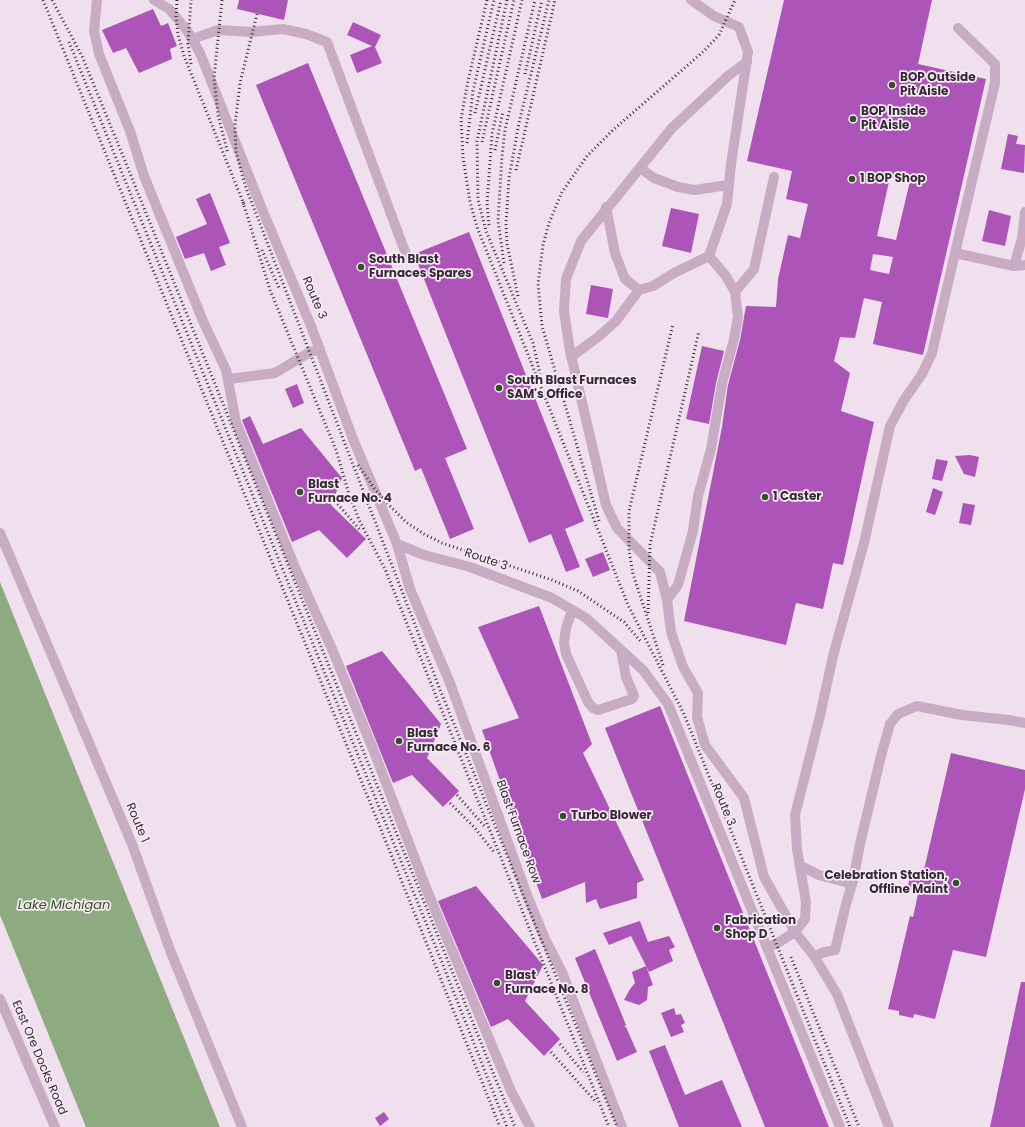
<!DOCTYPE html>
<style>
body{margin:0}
canvas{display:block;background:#f0dfed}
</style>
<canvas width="1025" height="1127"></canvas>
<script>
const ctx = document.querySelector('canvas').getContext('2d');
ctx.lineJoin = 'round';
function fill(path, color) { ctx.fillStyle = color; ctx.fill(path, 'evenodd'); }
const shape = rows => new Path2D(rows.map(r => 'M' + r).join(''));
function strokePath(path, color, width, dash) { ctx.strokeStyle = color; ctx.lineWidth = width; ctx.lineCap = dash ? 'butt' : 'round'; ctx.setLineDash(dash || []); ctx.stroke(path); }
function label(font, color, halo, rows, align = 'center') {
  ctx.font = font + ' Poppins,sans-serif'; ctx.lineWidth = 3.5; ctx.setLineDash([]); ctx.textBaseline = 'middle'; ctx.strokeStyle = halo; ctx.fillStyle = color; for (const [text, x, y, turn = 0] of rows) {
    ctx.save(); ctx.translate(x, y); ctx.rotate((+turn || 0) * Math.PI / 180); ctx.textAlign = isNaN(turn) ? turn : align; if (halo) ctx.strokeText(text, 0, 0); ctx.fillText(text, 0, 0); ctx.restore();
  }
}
fill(shape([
 [0,582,220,1127,86,1127,0,915]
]), '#8eaa81');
fill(shape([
 [239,0,288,0,284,20,237,9],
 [784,0,932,0,918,64,986,79,923,355,873,344,882,302,864,298,855,338,840,337,834,361,850,373,841,411,874,422,843,565,833,563,823,609,796,603,786,645,684,621,722,427,728,385,740,340,746,306,776,307,778,279,788,235,800,238,808,204,786,199,792,171,747,161],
 [890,177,910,181,896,240,877,236],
 [873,254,893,257,889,274,870,270],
 [153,9,161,26,168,23,177,46,170,49,172,59,139,73,126,48,113,53,102,30],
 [353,22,381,35,375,47,382,63,357,73,350,55,372,46,347,35],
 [308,63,467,449,445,458,474,529,450,539,421,468,415,471,256,85],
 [1008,134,1018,136,1016,144,1025,145,1024,173,1001,169],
 [210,193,230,243,219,247,226,265,211,271,204,253,185,259,176,237,207,224,196,199],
 [671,208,699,214,691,253,662,246],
 [989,210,1011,216,1005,246,982,241],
 [469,232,584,521,565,529,580,567,566,572,551,534,529,543,414,254],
 [591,285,613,289,608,318,586,314],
 [702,346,724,351,716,383,709,424,686,419],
 [297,384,304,403,293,408,285,389],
 [250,416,263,444,301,428,342,478,331,505,366,539,347,558,319,530,292,542,242,420],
 [970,455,979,457,975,477,964,474,955,456],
 [936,459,948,461,942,481,932,479],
 [933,488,943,492,935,515,926,512],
 [963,503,975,505,971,525,959,523],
 [603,552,610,570,593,577,585,559],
 [539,606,592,744,583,753,644,880,637,883,637,898,600,909,596,899,586,903,585,882,542,899,482,730,519,718,478,627],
 [382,651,441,724,427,758,459,791,443,807,412,775,393,783,346,666],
 [660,706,829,1127,765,1127,605,728],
 [951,753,1025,770,1025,789,986,957,953,950,935,1019,914,1014,913,1018,899,1015,899,1011,888,1009,910,916,913,917,918,894,907,891,911,871,923,874],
 [476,886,543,965,525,1001,560,1039,544,1056,508,1019,491,1027,438,901],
 [640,921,648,942,669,936,675,947,669,950,673,961,649,972,631,936,609,945,603,933],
 [595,949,626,1025,624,1027,626,1027,637,1052,617,1061,575,958],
 [646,966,653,985,648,987,647,1000,639,1005,624,1000,630,989,635,983,632,972],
 [1021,982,1025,982,1025,1127,990,1127],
 [674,1008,676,1015,681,1014,685,1023,681,1025,684,1032,671,1037,661,1013],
 [665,1045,685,1095,722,1080,742,1127,679,1127,649,1051],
 [384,1112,389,1119,380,1126,375,1118]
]), '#ad54b9');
strokePath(shape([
 [97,0,94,31,99,54,130,131,144,176,203,321,226,370,236,422,294,565,332,649,373,749,428,893,511,1091,530,1127],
 [154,0,169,9,176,17,188,32,200,53,262,209,311,326,353,439,397,544,424,555,470,567,552,598,586,618,643,670,668,704,840,1127],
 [691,0,714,16,739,27,748,52,731,164,727,204,709,256,726,276,735,292,738,317,734,339,722,384,711,449,698,496,693,531,678,585,667,600,671,632,683,667,698,693,697,717,705,745,744,798,764,877,795,932,814,956,825,952,835,950,846,904,853,881,860,844,881,756,890,724,898,714,917,706,962,715,1009,720,1025,723],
 [192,39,218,30,252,32,283,29,306,34,327,42,407,257],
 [640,168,654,178,678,187,694,190,729,185],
 [606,207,615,253,625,279,639,290,653,286,674,273,709,256],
 [955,253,995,83,995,64,958,28],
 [1014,266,1022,238,1025,212],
 [735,292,754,269,774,177],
 [571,357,598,337,616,321,639,290],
 [229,379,275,373,310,352,320,349],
 [0,533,132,844,170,950,242,1127],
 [397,544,410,589,450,683,527,895,545,939,562,972,622,1127],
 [667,600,660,572,617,528,606,505,570,351,564,311,566,279,581,241,672,128,729,75,747,62],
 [572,610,566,628,564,643,566,654,588,702,593,708,598,710,632,699,634,696,626,677,621,650],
 [801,866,819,875,852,884],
 [767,947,776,944,795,932,805,919,806,902,797,849,795,815,820,716,833,656,864,543,890,426,904,400,922,374,932,353,955,253,1014,266,1025,265],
 [814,956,837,994,889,1127],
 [0,999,55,1127]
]), '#c7acc4', 10);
strokePath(shape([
 [43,0,380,827,500,1127],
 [52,0,82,56,123,156,515,1127],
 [177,0,176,17,178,34,184,56,245,207],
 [222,0,214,78,218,115,228,154],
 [487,0,468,81,461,119,463,157,470,202,477,227,628,605,684,714,850,1127],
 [507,0,477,141,478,200,486,231,533,343,540,374],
 [257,14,240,83,235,125,236,152,245,185,439,687,617,1127],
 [69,42,441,960,507,1127],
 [191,64,188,44,191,0],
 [525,74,542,0],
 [475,113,501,0],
 [482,142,514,0],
 [467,143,473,91,494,0],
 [495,150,503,111],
 [516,170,555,0],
 [243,202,270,290,336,450,349,494,359,520,385,569,609,1127],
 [489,225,487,204,492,134,522,0],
 [262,250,280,290],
 [504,263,498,221,502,156,505,130,535,0],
 [518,296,507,244,506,224,509,178,519,123,549,0],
 [358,465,374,488,388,504,406,522,424,534,442,543,552,580,578,591,624,622,642,643],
 [335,501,361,531],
 [599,521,542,326,538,284,543,245,549,223,562,192,587,156,613,130,704,51,719,35,735,0],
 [648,613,650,545,699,331],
 [663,665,633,574,629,551,629,511,673,324],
 [457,795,486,828],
 [450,803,474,827,494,852],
 [791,957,859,1127],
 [560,1044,583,1072],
 [551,1052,596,1102]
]), '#352a36', 3, [1, 3]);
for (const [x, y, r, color] of [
 [892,85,4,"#315324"],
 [853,119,4,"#315324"],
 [852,179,4,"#315324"],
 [361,267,4,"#315324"],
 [499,388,4,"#315324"],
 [300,492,4,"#315324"],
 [765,497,4,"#315324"],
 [399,741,4,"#315324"],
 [563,816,4,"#315324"],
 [956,883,4,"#315324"],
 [717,928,4,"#315324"],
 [497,983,4,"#315324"]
]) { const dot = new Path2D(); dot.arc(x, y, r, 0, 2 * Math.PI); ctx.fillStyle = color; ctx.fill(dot); strokePath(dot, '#f8ebf5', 1.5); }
label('bold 12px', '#352a36', '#f8ebf5', [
 ["BOP Outside",900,78],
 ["Pit Aisle",900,92],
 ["BOP Inside",861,112],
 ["Pit Aisle",861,126],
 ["1 BOP Shop",860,179],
 ["South Blast",369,260],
 ["Furnaces Spares",369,274],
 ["South Blast Furnaces",507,381],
 ["SAM's Office",507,395],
 ["Blast",308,485],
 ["Furnace No. 4",308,499],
 ["1 Caster",773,497],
 ["Blast",407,734],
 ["Furnace No. 6",407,748],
 ["Turbo Blower",571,816],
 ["Celebration Station,",948,876,"right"],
 ["Offline Maint",948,890,"right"],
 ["Fabrication",725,921],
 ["Shop D",725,935],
 ["Blast",505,976],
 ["Furnace No. 8",505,990]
], 'left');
label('12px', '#352a36', '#f8ebf5', [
 ["Route 3",314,298,67],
 ["Route 3",486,560,19],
 ["Route 3",723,805,68],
 ["Route 1",137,823,67],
 ["Blast Furnace Row",518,832,70],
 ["East Ore Docks Road",39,1058,67]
]);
label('italic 13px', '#315324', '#f8ebf5', [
 ["Lake Michigan",64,906]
]);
</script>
